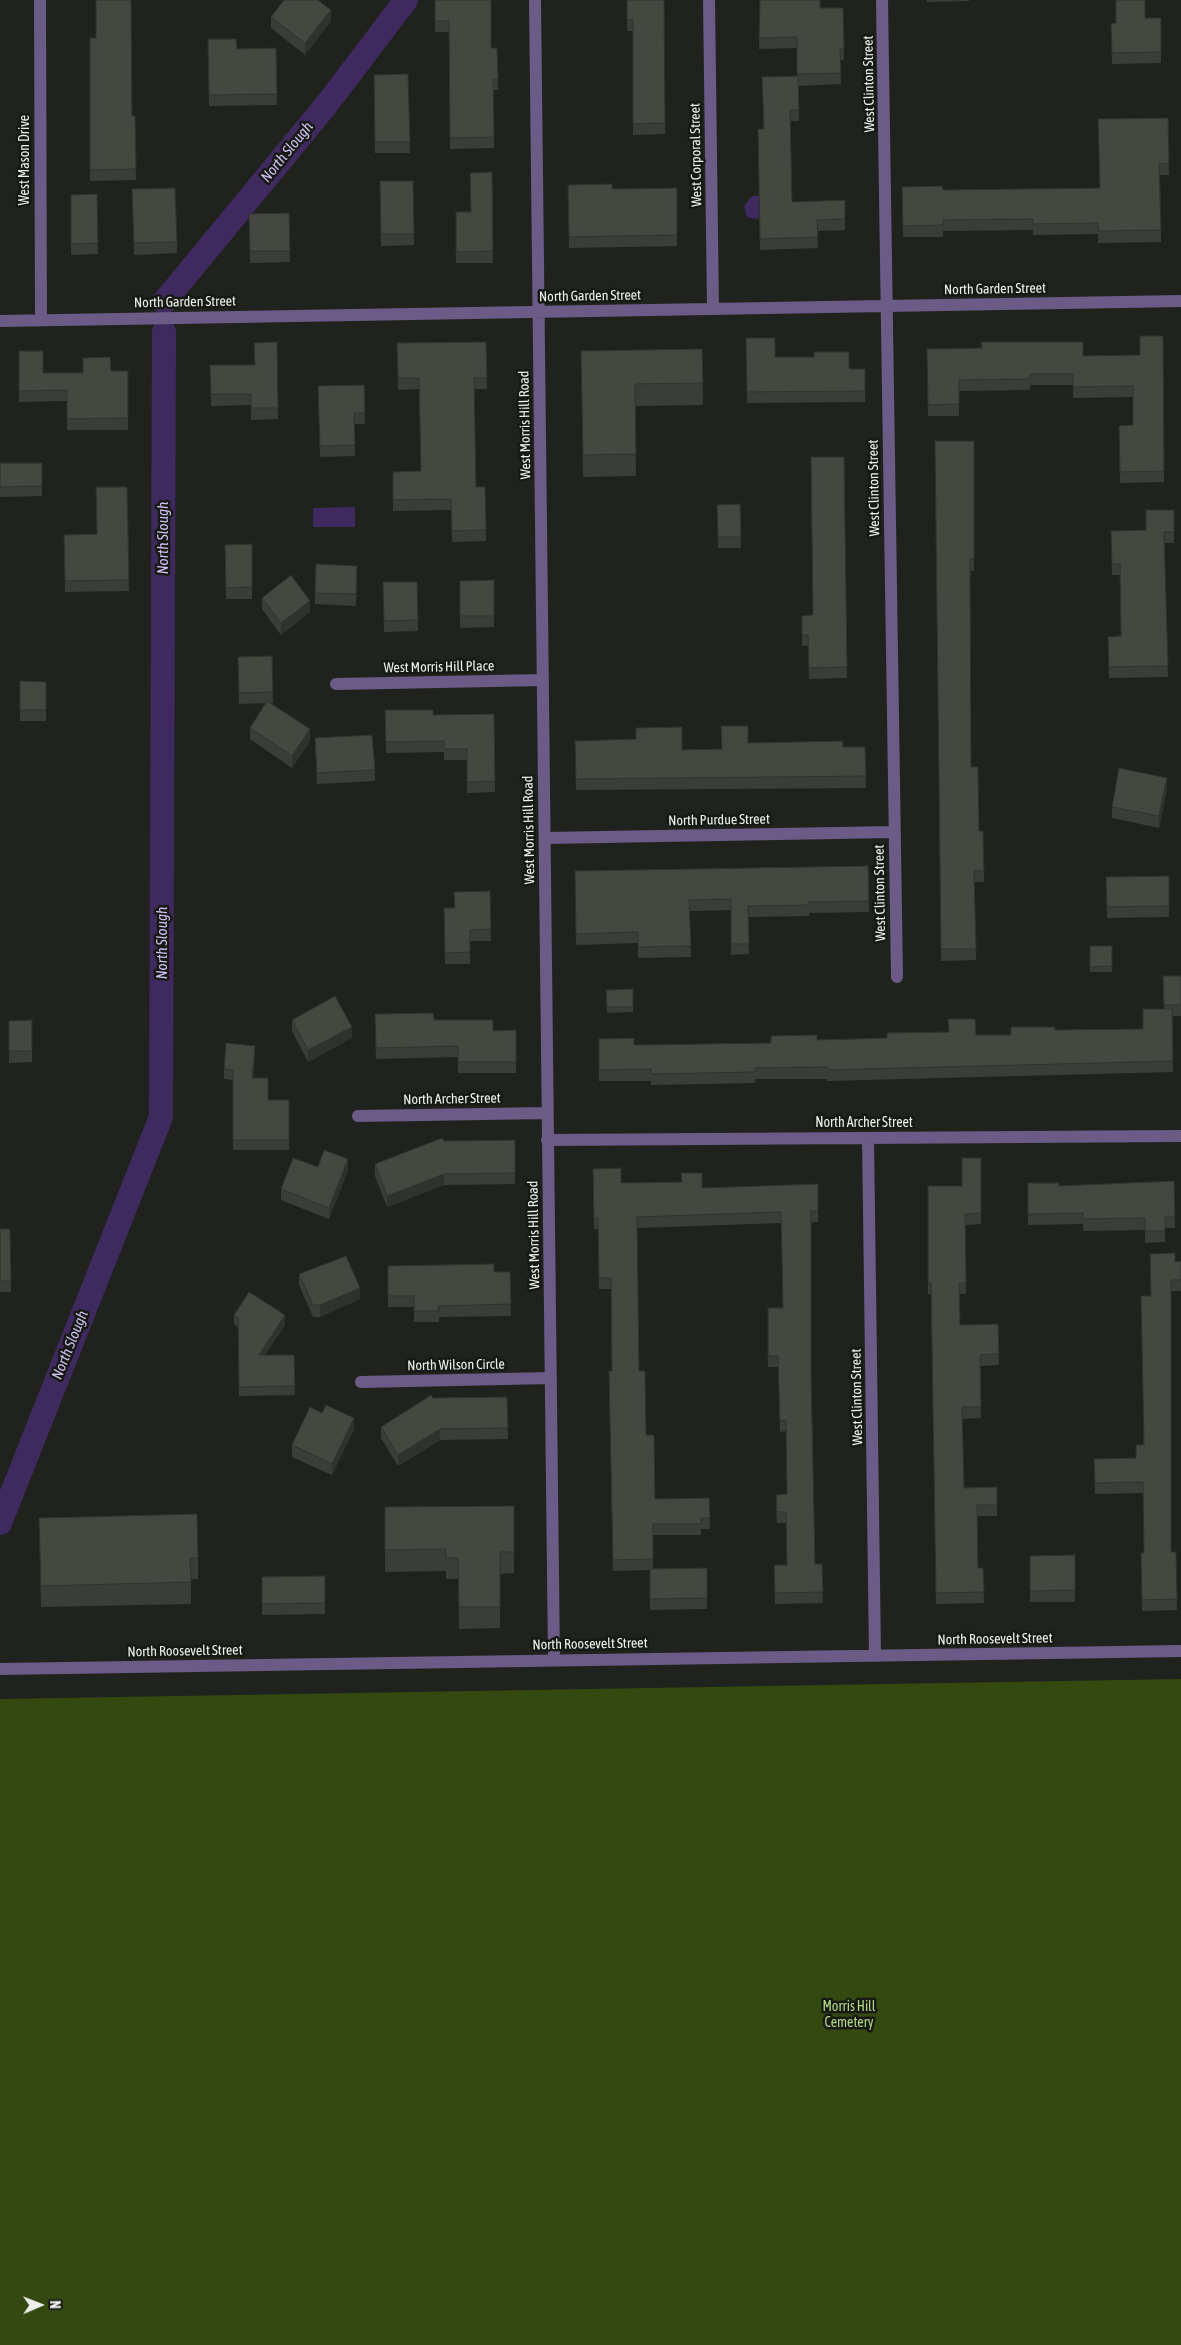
<!DOCTYPE html>
<style>
body{margin:0}
#map{position:relative;width:1181px;height:2345px;overflow:hidden;background:#20231d;font-family:"Asap Condensed",sans-serif}
canvas{display:block}
.north{position:absolute;left:15px;top:2280px;width:50px;height:50px;-webkit-text-stroke:4px #171a14;paint-order:stroke;rotate:89deg;font-size:14px;font-weight:700;line-height:20px;text-align:center;color:#eef0ec}
.north::after{content:'';display:block;margin:auto;width:18px;height:22px;background:#eef0ec;clip-path:polygon(50% 0,100% 100%,50% 72%,0 100%)}
</style>
<div id="map">
<canvas width="1181" height="2345"></canvas>
<div class="north">N</div>
</div>
<script>
const ctx = document.querySelector('canvas').getContext('2d');
ctx.lineJoin = 'round';
function fill(path, color) { ctx.fillStyle = color; ctx.fill(path, 'evenodd'); }
const shape = rows => new Path2D(rows.map(r => 'M' + r).join(''));
function strokePath(path, color, width, dash) { ctx.strokeStyle = color; ctx.lineWidth = width; ctx.lineCap = dash ? 'butt' : 'round'; ctx.setLineDash(dash || []); ctx.stroke(path); }
function label(font, color, halo, rows, align = 'center') {
  ctx.font = font + ' "Asap Condensed",sans-serif'; ctx.lineWidth = 5; ctx.setLineDash([]); ctx.textBaseline = 'middle'; ctx.strokeStyle = halo; ctx.fillStyle = color; for (const [text, x, y, turn = 0] of rows) {
    ctx.save(); ctx.translate(x, y); ctx.rotate((+turn || 0) * Math.PI / 180); ctx.textAlign = isNaN(turn) ? turn : align; if (halo) ctx.strokeText(text, 0, 0); ctx.fillText(text, 0, 0); ctx.restore();
  }
}
fill(shape([
 [1181,1679,1181,2345,0,2345,0,1699]
]), '#334910');
fill(shape([
 [776,195,761,216,757,219,747,217,744,206,752,196],
 [355,507,355,527,313,527,313,508]
]), '#3f2a60');
strokePath(shape([
 [164,302,327,104,406,0],
 [0,1523,161,1117,164,332]
]), '#3f2a60', 24);
strokePath(shape([
 [40,0,41,320],
 [535,0,554,1659],
 [709,0,713,309],
 [882,0,897,977],
 [0,321,1181,301],
 [336,684,543,680],
 [545,838,894,832],
 [358,1116,547,1113],
 [868,1138,875,1656],
 [547,1140,1181,1136],
 [361,1382,551,1378],
 [0,1669,1181,1651]
]), '#6a5c86', 12);
fill(shape([
 [319,0,319,1,331,21,305,55,271,28,271,17],
 [435,0,491,48,497,48,498,90,494,90,494,148,450,149,449,32,435,32],
 [627,0,664,0,665,134,633,135,633,31,627,31],
 [760,0,820,8,843,8,844,60,840,60,841,84,798,86,799,121,790,121,792,202,845,219,845,230,817,231,818,248,760,250,758,129,764,129,762,77,797,76,797,48,759,49],
 [927,0,969,0,969,1,927,2],
 [1145,18,1161,18,1161,63,1112,64,1111,24,1116,23],
 [90,38,132,116,135,116,136,180,90,181],
 [208,39,237,49,276,48,277,105,209,106],
 [408,74,410,153,375,153,374,75],
 [1168,118,1169,175,1160,175,1161,242,1098,243,1098,234,1033,235,1033,230,943,231,943,237,903,237,902,187,943,190,1099,188],
 [492,172,493,263,456,263,456,212,471,212],
 [380,181,413,181,414,245,381,246],
 [568,185,612,189,677,188,677,246,569,248],
 [132,189,177,242,177,253,134,255],
 [97,194,98,254,71,255,71,195],
 [289,213,290,262,250,263,249,214],
 [1163,336,1164,482,1120,483,1119,426,1133,425,1133,397,1073,398,1073,385,1030,385,1030,390,959,391,959,416,928,416,927,349,1083,356,1140,355],
 [746,338,775,357,814,357,849,369,865,369,865,402,747,403],
 [277,342,278,419,251,420,251,405,211,406,210,365,254,365],
 [486,342,487,389,474,389,476,487,485,487,486,541,452,542,451,510,393,511,393,472,421,471,419,389,398,390,397,343],
 [702,349,703,405,635,406,636,476,583,477,581,351],
 [19,351,43,373,128,371,128,430,67,430,67,401,19,402],
 [364,385,365,424,354,424,355,456,320,457,318,386],
 [935,441,974,441,974,571,970,571,971,767,984,871,984,882,974,882,976,960,941,961],
 [844,457,847,678,809,679,808,646,802,646,802,616,813,615],
 [0,463,42,463,42,496,0,497],
 [127,487,129,591,65,592,64,535,97,534],
 [740,504,741,548,718,548,717,505],
 [1146,510,1174,510,1174,543,1164,543,1168,677,1109,678,1108,637,1121,636,1120,575,1112,575,1111,531,1146,530],
 [252,544,252,599,226,599,225,545],
 [357,577,356,606,315,604,315,593],
 [494,580,494,627,460,628,460,581],
 [383,582,417,582,418,631,384,632],
 [262,598,310,612,281,635,262,609],
 [272,656,273,703,270,703,310,741,292,768,250,739,250,728,266,703,239,704,238,657],
 [20,681,46,682,46,721,20,721],
 [385,710,433,715,494,714,495,792,467,793,467,760,444,760,444,752,386,753],
 [315,738,375,770,375,781,317,784],
 [575,741,682,750,721,749,748,743,843,747,865,747,866,788,576,790],
 [1167,789,1159,828,1112,818,1112,807],
 [868,866,869,912,809,913,809,916,748,917,749,954,731,955,731,910,689,911,691,957,638,958,638,943,576,945,575,871],
 [1169,876,1169,917,1107,918,1106,877],
 [490,891,491,941,470,941,470,964,445,964,444,908,455,908],
 [1090,946,1112,966,1112,972,1090,972],
 [1163,976,1181,976,1181,1016,1172,1016,1173,1072,827,1081,827,1079,755,1079,755,1083,651,1085,651,1081,599,1081,599,1039,634,1045,771,1043,817,1040,1011,1035,1055,1030,1143,1029,1164,1009],
 [606,990,633,1007,633,1012,607,1013],
 [375,1014,434,1020,493,1031,516,1030,516,1073,458,1073,458,1057,376,1059],
 [32,1020,32,1062,9,1063,9,1021],
 [292,1020,352,1038,308,1062,292,1031],
 [255,1056,253,1078,268,1100,289,1100,289,1150,233,1150,233,1080,224,1079,224,1069],
 [515,1140,515,1184,444,1185,387,1207,375,1176,375,1164,444,1141],
 [981,1158,981,1224,965,1225,966,1294,959,1294,960,1325,998,1324,999,1365,980,1366,981,1418,962,1419,964,1488,997,1487,997,1516,977,1516,978,1568,983,1568,984,1603,936,1604,931,1294,928,1294,928,1186,962,1186],
 [318,1167,348,1170,329,1219,281,1200,281,1189],
 [593,1169,621,1183,702,1188,818,1184,818,1222,811,1222,811,1373,815,1564,822,1564,823,1603,775,1604,774,1565,787,1565,786,1523,777,1523,776,1505,787,1494,786,1431,780,1432,778,1367,768,1367,768,1308,783,1308,781,1223,637,1228,639,1371,646,1435,655,1499,709,1498,710,1529,701,1529,701,1535,653,1535,653,1569,707,1568,707,1609,650,1610,650,1570,613,1571,609,1382,612,1371,611,1289,599,1289,598,1229,594,1229],
 [1174,1181,1175,1228,1165,1228,1165,1242,1145,1243,1145,1230,1083,1231,1083,1224,1028,1225,1028,1183,1059,1186],
 [0,1229,11,1281,11,1292,0,1292],
 [1181,1261,1181,1291,1171,1291,1171,1552,1176,1552,1177,1610,1142,1611,1141,1553,1144,1553,1143,1493,1095,1494,1094,1470,1136,1458,1143,1445,1151,1296,1175,1262],
 [388,1266,494,1272,510,1272,511,1316,439,1317,439,1322,414,1322,414,1307,388,1307],
 [299,1274,360,1299,320,1317,313,1317,299,1285],
 [234,1315,285,1325,265,1355,294,1355,295,1395,239,1396,238,1327,234,1324],
 [507,1397,508,1439,440,1440,398,1466,381,1438,381,1427,433,1398],
 [354,1429,332,1475,292,1457,292,1445],
 [514,1506,514,1573,500,1574,500,1628,459,1629,458,1579,446,1579,446,1571,385,1572,385,1507],
 [39,1518,198,1558,198,1579,191,1579,191,1604,41,1607],
 [1075,1555,1075,1602,1030,1602,1030,1556],
 [325,1576,325,1614,262,1615,262,1577]
]), '#3b3e38');
fill(shape([
 [331,10,331,21,305,55,305,43],
 [310,601,310,612,281,635,281,623],
 [310,729,310,741,292,768,292,756],
 [1167,778,1167,789,1159,828,1159,816],
 [352,1027,352,1038,308,1062,308,1050],
 [255,1046,255,1056,252,1088,252,1078],
 [348,1159,348,1170,329,1219,329,1208],
 [444,1174,444,1185,387,1207,387,1196],
 [360,1288,360,1299,320,1317,320,1305],
 [285,1315,285,1325,259,1364,259,1355],
 [354,1418,354,1429,332,1475,332,1464],
 [440,1429,440,1440,398,1466,398,1455]
]), '#30322e');
const building = shape([
 [96,0,131,0,132,116,135,116,136,169,90,170,90,38,96,38,96,0],
 [284,0,318,0,331,10,305,43,271,17,284,0],
 [435,0,491,0,491,48,497,48,498,79,493,79,494,137,450,138,449,21,435,21,435,0],
 [627,0,664,0,665,123,633,124,633,20,627,20,627,0],
 [760,0,820,0,820,8,843,8,844,49,840,49,841,73,797,74,797,37,759,38,760,0],
 [1116,0,1145,0,1145,18,1161,18,1161,52,1112,53,1111,24,1116,23,1116,0],
 [208,39,236,39,237,49,276,48,277,94,209,95,208,39],
 [408,74,410,142,375,142,374,75,408,74],
 [798,76,799,110,790,110,792,202,845,200,845,219,817,220,818,237,760,239,758,129,764,129,762,77,798,76],
 [1168,118,1169,163,1159,164,1161,230,1098,231,1098,223,1033,224,1033,219,943,220,943,225,903,226,902,187,942,186,943,190,1100,188,1098,119,1168,118],
 [492,172,493,251,456,252,456,212,471,212,470,173,492,172],
 [380,181,413,181,414,234,381,234,380,181],
 [612,184,612,189,677,188,677,235,569,237,568,185,612,184],
 [175,188,177,242,134,243,132,189,175,188],
 [97,194,98,243,71,244,71,195,97,194],
 [289,213,290,251,250,251,249,214,289,213],
 [1140,336,1163,336,1164,471,1120,472,1119,426,1133,425,1133,386,1073,387,1073,374,1030,374,1030,379,959,380,959,404,928,405,927,349,982,348,981,342,1083,342,1083,356,1140,355,1140,336],
 [746,338,775,338,775,357,814,357,814,352,849,352,849,369,865,369,865,391,747,392,746,338],
 [277,342,278,408,251,408,251,394,211,394,210,365,255,365,254,343,277,342],
 [486,342,487,378,474,378,476,487,485,487,486,530,452,531,451,499,393,500,393,472,421,471,419,378,398,378,397,343,486,342],
 [702,349,703,383,635,384,636,454,583,455,581,351,702,349],
 [19,351,43,351,43,373,83,373,83,358,110,357,111,371,128,371,128,418,67,419,67,390,19,391,19,351],
 [364,385,365,413,354,413,355,445,320,446,318,386,364,385],
 [935,441,974,441,974,559,970,559,971,767,978,767,979,831,983,831,984,871,974,871,976,949,941,949,935,441],
 [811,457,844,457,847,667,809,668,808,635,802,635,802,616,813,615,811,457],
 [0,463,42,463,42,486,0,487,0,463],
 [96,487,127,487,129,580,65,581,64,535,97,534,96,487],
 [740,504,741,537,718,537,717,505,740,504],
 [1146,510,1174,510,1174,532,1164,532,1168,666,1109,667,1108,637,1121,636,1120,564,1112,564,1111,531,1146,530,1146,510],
 [252,544,252,587,226,588,225,545,252,544],
 [316,564,357,566,356,594,315,593,316,564],
 [291,575,310,601,281,623,262,598,291,575],
 [494,580,494,616,460,616,460,581,494,580],
 [383,582,417,582,418,620,384,621,383,582],
 [272,656,273,692,239,693,238,657,272,656],
 [20,681,46,682,46,710,20,710,20,681],
 [267,701,310,729,292,756,250,728,267,701],
 [385,710,433,710,433,715,494,714,495,781,467,782,467,749,444,749,444,741,386,742,385,710],
 [721,726,748,726,748,743,843,741,843,747,865,747,866,776,576,779,575,741,636,739,636,728,682,727,682,750,722,749,721,726],
 [372,735,375,770,317,773,315,738,372,735],
 [1119,768,1167,778,1159,816,1112,807,1119,768],
 [868,866,869,901,809,902,809,905,748,906,749,944,731,944,731,899,689,900,691,946,638,947,638,932,576,934,575,871,868,866],
 [1169,876,1169,906,1107,907,1106,877,1169,876],
 [490,891,491,929,470,930,470,952,445,953,444,908,455,908,454,892,490,891],
 [1090,946,1112,946,1112,966,1090,967,1090,946],
 [1163,976,1181,976,1181,1005,1164,1005,1163,976],
 [633,989,633,1007,607,1007,606,990,633,989],
 [335,996,352,1027,308,1050,292,1020,335,996],
 [1143,1009,1172,1009,1173,1061,827,1070,827,1067,755,1068,755,1072,651,1074,651,1069,599,1070,599,1039,634,1038,634,1045,771,1043,771,1036,817,1035,817,1040,887,1038,887,1033,949,1032,948,1019,975,1019,976,1035,1011,1035,1011,1027,1055,1027,1055,1030,1143,1029,1143,1009],
 [433,1013,434,1020,493,1020,493,1031,516,1030,516,1062,458,1062,458,1046,376,1048,375,1014,433,1013],
 [32,1020,32,1051,9,1051,9,1021,32,1020],
 [226,1043,255,1046,252,1078,268,1078,268,1100,289,1100,289,1140,233,1140,233,1070,224,1069,226,1043],
 [442,1138,444,1141,515,1140,515,1173,444,1174,387,1196,375,1164,442,1138],
 [324,1150,348,1159,329,1208,281,1189,293,1158,318,1167,324,1150],
 [962,1158,981,1158,981,1213,965,1214,966,1283,959,1283,960,1325,998,1324,999,1354,980,1355,981,1407,962,1407,964,1488,997,1487,997,1505,977,1505,978,1568,983,1568,984,1592,936,1593,931,1283,928,1283,928,1186,962,1186,962,1158],
 [621,1168,621,1183,682,1182,681,1173,702,1173,702,1188,818,1184,818,1211,811,1211,811,1373,815,1564,822,1564,823,1592,775,1593,774,1565,787,1565,786,1512,777,1512,776,1495,787,1494,786,1420,780,1421,778,1356,768,1356,768,1308,783,1308,781,1212,637,1217,639,1371,645,1371,646,1435,654,1435,655,1499,709,1498,710,1518,701,1518,701,1524,653,1524,653,1559,613,1560,609,1371,612,1371,611,1278,599,1278,598,1218,594,1218,593,1169,621,1168],
 [1174,1181,1175,1217,1165,1217,1165,1231,1145,1231,1145,1218,1083,1219,1083,1213,1028,1214,1028,1183,1059,1183,1059,1186,1174,1181],
 [0,1229,10,1229,11,1281,0,1281,0,1229],
 [1175,1253,1175,1262,1181,1261,1181,1280,1171,1280,1171,1552,1176,1552,1177,1599,1142,1600,1141,1553,1144,1553,1143,1482,1095,1483,1094,1459,1136,1458,1136,1445,1144,1445,1141,1296,1151,1296,1150,1254,1175,1253],
 [346,1256,360,1288,320,1305,313,1305,299,1274,346,1256],
 [494,1264,494,1272,510,1272,511,1304,438,1306,439,1311,414,1311,414,1296,388,1296,388,1266,494,1264],
 [249,1292,285,1315,259,1355,294,1355,295,1386,239,1387,238,1318,234,1315,249,1292],
 [431,1395,433,1398,507,1397,508,1428,440,1429,398,1455,381,1427,431,1395],
 [326,1405,354,1418,332,1464,292,1445,310,1407,322,1413,326,1405],
 [514,1506,514,1552,500,1552,500,1607,459,1607,458,1558,446,1558,446,1549,385,1550,385,1507,514,1506],
 [197,1514,198,1558,190,1558,191,1582,41,1586,39,1518,197,1514],
 [1075,1555,1075,1590,1030,1591,1030,1556,1075,1555],
 [707,1568,707,1598,650,1599,650,1569,707,1568],
 [325,1576,325,1603,262,1604,262,1577,325,1576]
]);
fill(building, '#454841');
strokePath(building, '#30322e', 1);
label('14px', '#eef0ec', '#171a14', [
 ["West Clinton Street",869,84,-91],
 ["West Corporal Street",696,155,-91],
 ["West Mason Drive",25,160,-90],
 ["North Garden Street",995,289,-1],
 ["North Garden Street",590,296,-1],
 ["North Garden Street",185,302,-1],
 ["West Morris Hill Road",525,425,-91],
 ["West Clinton Street",874,488,-91],
 ["West Morris Hill Place",439,667,-1],
 ["North Purdue Street",719,820,-1],
 ["West Morris Hill Road",529,830,-91],
 ["West Clinton Street",880,893,-91],
 ["North Archer Street",452,1099,-1],
 ["North Archer Street",864,1123],
 ["West Morris Hill Road",534,1235,-91],
 ["North Wilson Circle",456,1365,-1],
 ["West Clinton Street",857,1397,-91],
 ["North Roosevelt Street",995,1639,-1],
 ["North Roosevelt Street",590,1644,-1],
 ["North Roosevelt Street",185,1651,-1]
]);
label('14px', '#b2d980', '#171a14', [
 ["Morris Hill",849,2007],
 ["Cemetery",849,2023]
]);
label('italic 15px', '#d0c0f4', '#171a14', [
 ["North Slough",287,152,-51],
 ["North Slough",163,538,-90],
 ["North Slough",162,943,-90],
 ["North Slough",70,1345,-68]
]);
</script>
